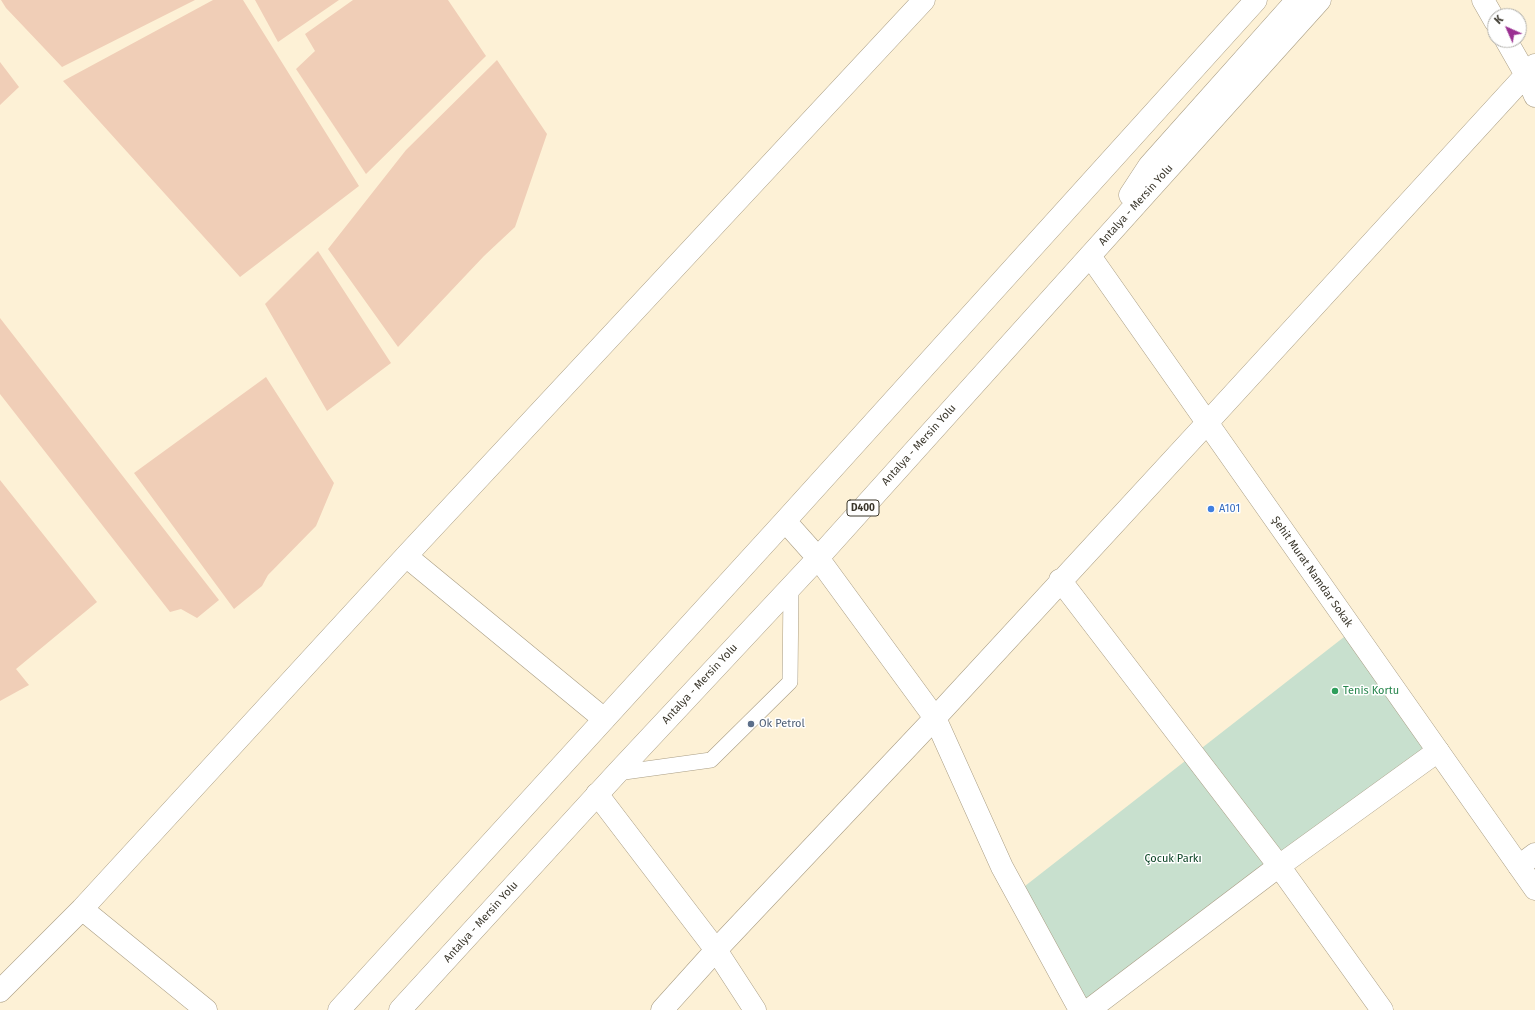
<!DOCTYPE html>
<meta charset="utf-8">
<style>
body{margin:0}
#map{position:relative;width:1535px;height:1010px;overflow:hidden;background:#fdf1d6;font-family:"Fira Sans",sans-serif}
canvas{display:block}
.north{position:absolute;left:1487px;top:8px;width:40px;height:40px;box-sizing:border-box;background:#fff;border:1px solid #b0afaa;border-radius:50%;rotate:315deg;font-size:11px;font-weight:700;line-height:16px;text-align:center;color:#3a362b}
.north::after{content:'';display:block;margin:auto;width:14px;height:18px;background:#9a2f91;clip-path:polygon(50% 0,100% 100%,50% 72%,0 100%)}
</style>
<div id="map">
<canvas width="1535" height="1010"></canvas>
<div class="north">K</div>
</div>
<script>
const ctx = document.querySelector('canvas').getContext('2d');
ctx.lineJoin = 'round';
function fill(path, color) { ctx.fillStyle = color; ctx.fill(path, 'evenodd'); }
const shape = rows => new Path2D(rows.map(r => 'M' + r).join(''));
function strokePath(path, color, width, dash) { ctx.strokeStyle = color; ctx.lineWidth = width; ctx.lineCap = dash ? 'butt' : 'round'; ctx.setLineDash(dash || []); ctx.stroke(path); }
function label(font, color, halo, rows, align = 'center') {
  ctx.font = font + ' "Fira Sans",sans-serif'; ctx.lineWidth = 3; ctx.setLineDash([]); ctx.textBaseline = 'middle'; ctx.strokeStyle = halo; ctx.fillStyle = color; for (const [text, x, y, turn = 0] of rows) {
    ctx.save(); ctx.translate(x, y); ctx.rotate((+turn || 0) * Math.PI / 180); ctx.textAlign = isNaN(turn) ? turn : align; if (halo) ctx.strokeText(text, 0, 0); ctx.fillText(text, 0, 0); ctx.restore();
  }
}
fill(shape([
 [1353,630,1438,751,1089,1010,1016,893]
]), '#c8e0ce');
fill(shape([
 [1,0,195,0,62,67,6,8],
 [213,0,243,0,359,186,240,277,63,81],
 [255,0,339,0,278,42],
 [353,0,448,0,486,56,366,174,296,69,315,51,305,34],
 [497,60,547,134,515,227,484,256,398,347,328,249,406,150],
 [0,62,19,87,0,105],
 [318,251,391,363,327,411,265,304],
 [0,318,219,600,197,618,181,609,170,612,0,394],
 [266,377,334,483,316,526,268,575,262,586,234,609,134,473],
 [0,480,97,602,16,669,29,685,0,701]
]), '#f0ceb7');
const service = shape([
 [617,773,711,760,790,682,791,587]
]);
const minor = shape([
 [1483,0,1495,21],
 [1506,40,1526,75,1535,96],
 [406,556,604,719],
 [818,558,935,718,1002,867,1080,1010],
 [1060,580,1279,866,1382,1010],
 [597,794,716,950,755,1010],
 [1519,866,1535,854],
 [82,909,206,1010],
 [0,991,82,909,406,556,924,0],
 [662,1010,716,950,935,718,1207,423,1535,65],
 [1089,1010,1279,866,1438,751]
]);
const tertiary = shape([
 [1090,256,1535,889]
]);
const trunk = shape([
 [1130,195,1149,166,1297,0],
 [785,521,818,558],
 [339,1010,785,521,1256,0],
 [400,1010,617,773,818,558,1320,0]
]);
strokePath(service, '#a99d84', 16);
strokePath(minor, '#a99d84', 23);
strokePath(tertiary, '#a99d84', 23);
strokePath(trunk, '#a99d84', 23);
strokePath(service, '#fff', 15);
strokePath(minor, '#fff', 22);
strokePath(tertiary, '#fff', 22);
strokePath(trunk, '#fff', 22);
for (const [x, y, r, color] of [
 [1211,509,4,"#3f7fe0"],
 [1335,691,4,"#2e9e5b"],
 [751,724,4,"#5c6f8a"]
]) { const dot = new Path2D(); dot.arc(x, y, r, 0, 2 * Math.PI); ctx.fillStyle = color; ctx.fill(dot); strokePath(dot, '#fff', 1.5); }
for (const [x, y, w] of [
 [863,508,32]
]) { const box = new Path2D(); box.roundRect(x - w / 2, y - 8, w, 16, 3); ctx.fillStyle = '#fff'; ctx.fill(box); strokePath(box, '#3a362b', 1); }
label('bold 10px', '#3a362b', null, [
 ["D400",863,508]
]);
label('11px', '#3a362b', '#fff', [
 ["Antalya - Mersin Yolu",1136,205,-48],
 ["Antalya - Mersin Yolu",919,445,-48],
 ["Şehit Murat Namdar Sokak",1312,572,55],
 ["Antalya - Mersin Yolu",700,684,-47],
 ["Antalya - Mersin Yolu",481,922,-48]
]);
label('11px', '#366cbe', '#fff', [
 ["A101",1219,509]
], 'left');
label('11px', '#27864d', '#fff', [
 ["Tenis Kortu",1343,691]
], 'left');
label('11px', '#4e5e75', '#fff', [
 ["Ok Petrol",759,724]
], 'left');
label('11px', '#0a4324', '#fff', [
 ["Çocuk Parkı",1173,859]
]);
</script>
